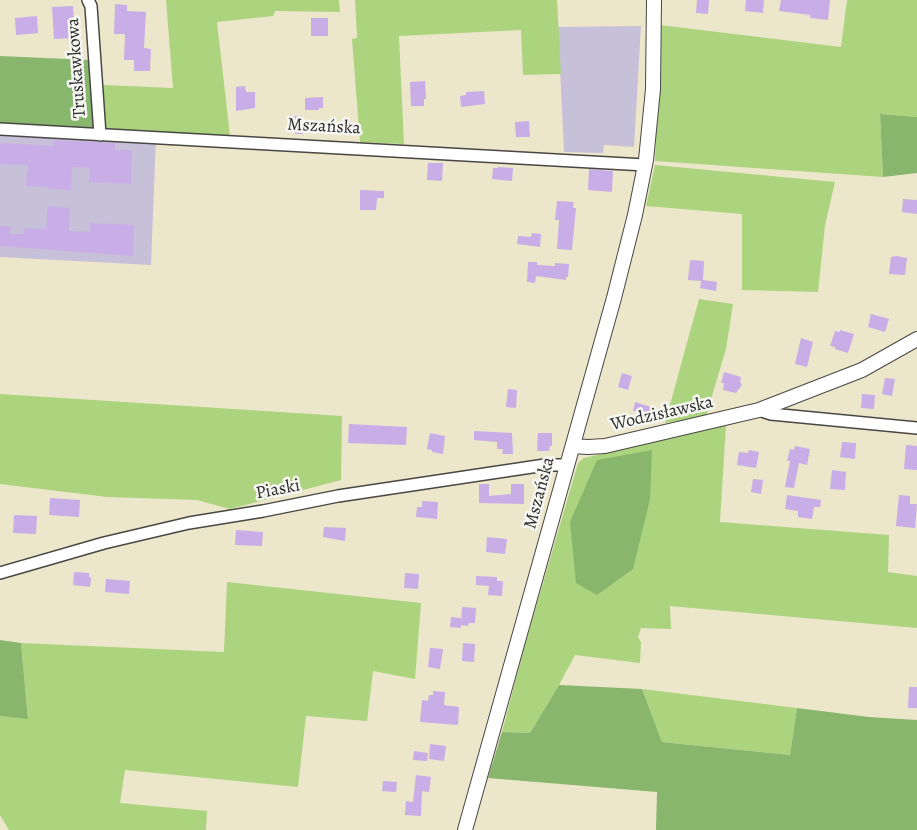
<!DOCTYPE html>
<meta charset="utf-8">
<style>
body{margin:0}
canvas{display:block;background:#ece6cb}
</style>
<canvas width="917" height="830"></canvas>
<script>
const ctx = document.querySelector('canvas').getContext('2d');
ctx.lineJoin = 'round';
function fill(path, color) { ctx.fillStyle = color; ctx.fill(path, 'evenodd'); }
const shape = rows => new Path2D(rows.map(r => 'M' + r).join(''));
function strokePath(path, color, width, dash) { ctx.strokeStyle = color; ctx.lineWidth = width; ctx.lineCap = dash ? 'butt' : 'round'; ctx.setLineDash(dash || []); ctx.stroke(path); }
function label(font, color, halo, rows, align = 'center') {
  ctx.font = font + ' Alegreya,serif'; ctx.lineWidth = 5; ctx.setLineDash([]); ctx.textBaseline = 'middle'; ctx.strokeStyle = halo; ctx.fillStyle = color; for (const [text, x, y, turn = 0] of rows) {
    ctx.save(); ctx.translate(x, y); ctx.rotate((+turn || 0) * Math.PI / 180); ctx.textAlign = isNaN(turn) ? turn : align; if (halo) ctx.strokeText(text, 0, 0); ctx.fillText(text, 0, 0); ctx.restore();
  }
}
fill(shape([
 [641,26,634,147,604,145,603,153,564,152,558,27],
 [0,129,156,137,151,265,0,257]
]), '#c7c0d9');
fill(shape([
 [166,0,339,0,340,12,275,11,273,16,217,22,230,136,106,129,103,85,173,88],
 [355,0,557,0,561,74,523,75,521,30,399,36,404,144,360,142,352,39,357,38],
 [847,0,917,0,917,117,880,114,883,177,655,161,660,25,841,47],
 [655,165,835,182,825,225,818,292,742,290,742,214,646,206],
 [699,299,733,304,726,349,706,416,665,423],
 [0,394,342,416,341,480,230,509,197,500,107,497,0,484],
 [726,425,720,522,889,535,888,572,917,576,917,628,670,606,671,629,641,628,638,637,641,642,640,663,575,655,559,685,530,733,502,732,524,648,578,463,584,458],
 [227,582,421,603,415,679,373,671,367,721,306,716,298,787,125,770,120,803,207,811,206,830,9,830,0,815,0,716,28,718,21,643,224,652],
 [642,689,797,708,790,755,662,742]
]), '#acd47e');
fill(shape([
 [0,56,91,60,96,131,0,125],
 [880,114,917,117,917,173,883,177],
 [652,450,650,499,633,569,597,595,576,583,570,522,597,460],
 [0,640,21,643,28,719,0,716],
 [559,685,642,689,662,742,790,755,797,708,869,717,917,720,917,830,656,830,657,792,488,778,502,732,530,733]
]), '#89b66d');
fill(shape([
 [697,0,709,0,708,14,696,13],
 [746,0,764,0,763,13,745,11],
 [781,0,830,0,828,20,810,18,810,15,779,11],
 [115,4,127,5,127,11,146,12,144,48,151,49,150,71,134,71,134,60,124,60,125,34,114,34],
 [73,6,75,38,54,39,52,7],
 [37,16,38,33,16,35,15,18],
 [311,18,328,18,328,36,311,36],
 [425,81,426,99,424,99,424,106,411,106,410,82],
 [245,86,246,92,255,92,255,108,236,111,236,87],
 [484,91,485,104,461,107,460,96,466,95,466,92],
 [323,97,323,108,319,108,319,110,305,110,305,98],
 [294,116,303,116,303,134,295,134],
 [529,121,530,137,516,137,515,122],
 [54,140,115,143,115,150,132,150,131,184,89,182,90,168,72,167,71,190,49,189,49,187,26,186,28,165,0,164,0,143,53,146],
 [428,163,443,163,442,181,427,180],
 [498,167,513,168,512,181,492,179,493,168,498,168],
 [589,169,613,171,612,192,588,190],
 [360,190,384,191,384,198,377,198,376,210,360,210],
 [903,199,917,200,917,214,902,212],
 [557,201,574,202,573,208,576,208,572,250,557,249,559,220,555,220],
 [48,206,70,208,69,231,90,232,90,223,134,225,133,256,0,246,0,226,11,227,10,234,24,234,24,228,46,229],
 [532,233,541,234,540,247,517,244,518,236,531,237],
 [896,256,907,258,905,275,889,274,891,257],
 [690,260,704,261,703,280,717,282,716,291,700,288,701,281,688,280],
 [528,262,537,262,537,265,555,266,555,263,569,264,568,277,566,277,566,280,536,276,535,283,527,282],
 [871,314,889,319,885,332,868,327],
 [840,330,854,334,848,353,835,349,835,347,830,346,835,331,840,332],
 [801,338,813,342,807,367,795,364],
 [724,372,741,377,740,382,742,385,736,393,723,390,724,383,721,383],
 [622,373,632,376,628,390,618,387],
 [885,378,895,379,892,396,882,394],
 [508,389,517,390,516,408,506,407],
 [862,394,875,395,874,409,861,408],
 [635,402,651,407,649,415,633,411],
 [349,424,407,427,406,445,348,443],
 [474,431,512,433,513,454,502,454,503,449,497,449,497,442,474,440],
 [430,433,445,436,443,454,432,452,432,450,427,449],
 [538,433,552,433,552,446,550,446,549,451,537,451],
 [842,442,856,443,855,459,840,457],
 [906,445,917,446,917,470,904,469],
 [795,446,810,449,807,465,799,463,794,488,785,487,790,461,787,461,790,449,794,450],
 [749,450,759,452,756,468,737,465,739,452,748,453],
 [832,470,846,472,845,490,830,489],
 [753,479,763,480,761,494,751,492],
 [479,484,489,484,489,496,511,494,511,484,524,484,524,504,479,503],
 [787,495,821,500,820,507,814,507,812,519,798,517,798,511,785,509],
 [899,495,910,496,910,504,917,504,915,528,896,526],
 [50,498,80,500,79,517,49,515],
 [422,501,438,502,437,519,416,517,417,507,422,507],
 [14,515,37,516,36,534,13,533],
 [324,527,346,528,345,541,323,537],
 [236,530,263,532,262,546,235,545],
 [487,537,507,539,505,554,486,552],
 [74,572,89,573,89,577,91,578,90,587,73,585],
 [405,573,419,574,418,589,404,588],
 [476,576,497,577,497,581,503,581,502,596,488,595,489,586,476,585],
 [106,579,130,581,129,594,105,592],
 [462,607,476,608,475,623,469,623,468,626,461,625],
 [451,617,461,618,461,628,450,627],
 [463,643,475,644,474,662,462,661],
 [430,648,443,649,440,669,428,667],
 [909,687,917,687,917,708,908,708],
 [433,691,445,692,444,705,459,707,458,725,420,722,422,700,428,701,429,695,433,695],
 [430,744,446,746,444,761,429,759],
 [414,751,428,753,427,761,413,760],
 [416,775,431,777,429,792,422,791,421,816,405,815,406,801,413,802],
 [383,781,397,782,396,792,382,791]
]), '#c8ade6');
const minor = shape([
 [88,0,91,6,100,135],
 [0,129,645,165],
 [759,410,771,414,917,428],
 [0,573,104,543,189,523,263,511,338,496,545,465,567,465]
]);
const tertiary = shape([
 [573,446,588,447,605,446,759,410,862,370,917,339],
 [465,830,614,298,635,215,646,160,653,89,654,0]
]);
strokePath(minor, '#484743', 14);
strokePath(tertiary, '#484743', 16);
strokePath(minor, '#fff', 11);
strokePath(tertiary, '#fff', 14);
label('18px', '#2b2b2b', '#f6f6f2', [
 ["Truskawkowa",77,68,-94],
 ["Mszańska",324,127,3],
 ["Wodzisławska",662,414,-13],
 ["Piaski",278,490,-11],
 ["Mszańska",540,493,-75]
]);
</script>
